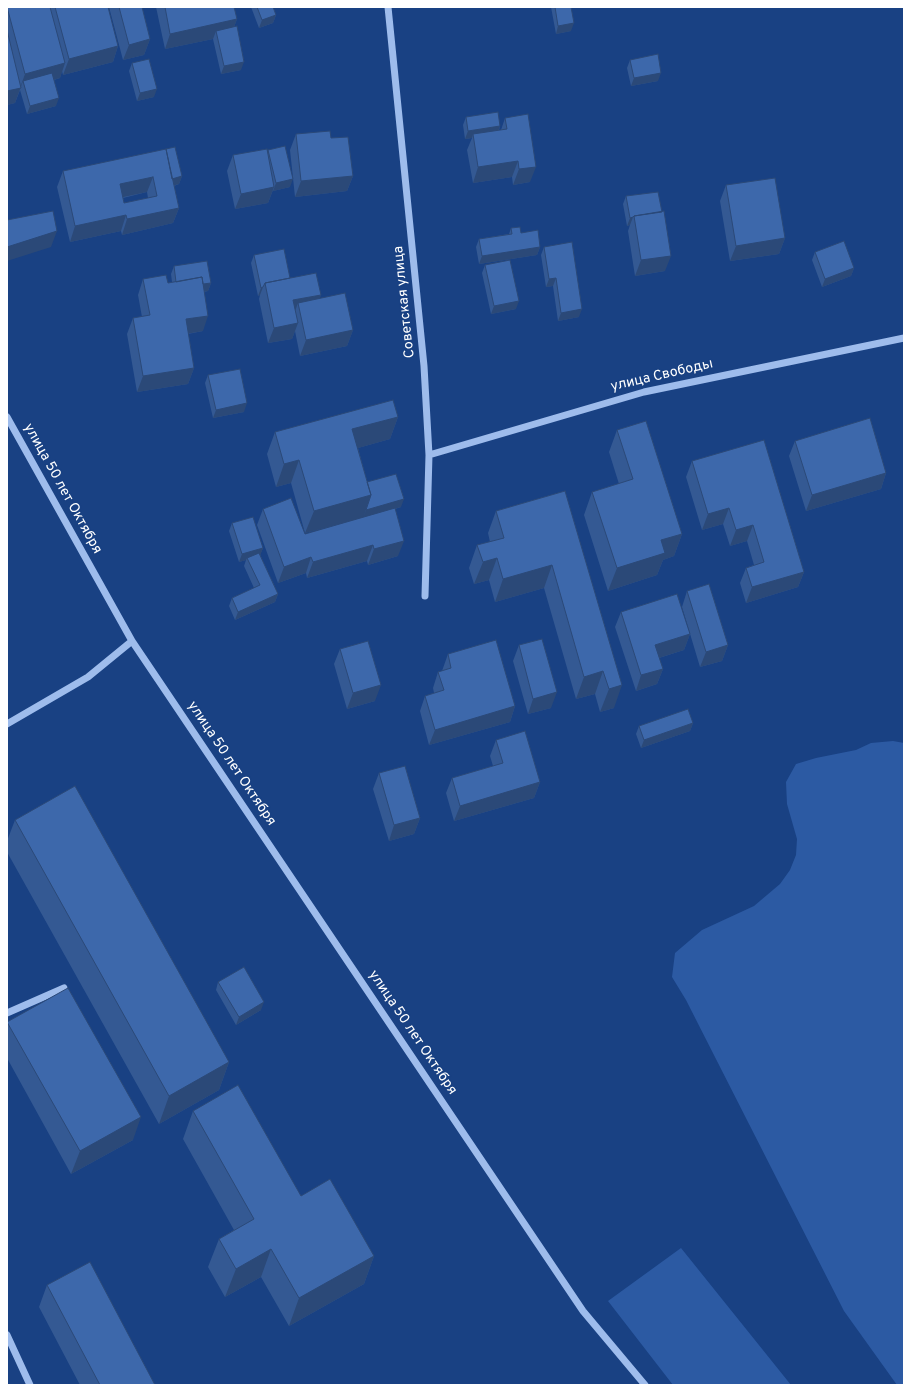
<!DOCTYPE html>
<meta charset="utf-8">
<style>
body{margin:0}
#map{position:relative;width:911px;height:1392px;overflow:hidden;background:#194183;font-family:Overpass,sans-serif}
canvas{display:block}
.frame{position:absolute;inset:0;border:8px solid #fff;pointer-events:none}
</style>
<div id="map">
<canvas width="911" height="1392"></canvas>
<div class="frame"></div>
</div>
<script>
const ctx = document.querySelector('canvas').getContext('2d');
ctx.lineJoin = 'round';
function fill(path, color) { ctx.fillStyle = color; ctx.fill(path, 'evenodd'); }
const shape = rows => new Path2D(rows.map(r => 'M' + r).join(''));
function strokePath(path, color, width, dash) { ctx.strokeStyle = color; ctx.lineWidth = width; ctx.lineCap = dash ? 'butt' : 'round'; ctx.setLineDash(dash || []); ctx.stroke(path); }
function label(font, color, halo, rows, align = 'center') {
  ctx.font = font + ' Overpass,sans-serif'; ctx.lineWidth = 3; ctx.setLineDash([]); ctx.textBaseline = 'middle'; ctx.strokeStyle = halo; ctx.fillStyle = color; for (const [text, x, y, turn = 0] of rows) {
    ctx.save(); ctx.translate(x, y); ctx.rotate((+turn || 0) * Math.PI / 180); ctx.textAlign = isNaN(turn) ? turn : align; if (halo) ctx.strokeText(text, 0, 0); ctx.fillText(text, 0, 0); ctx.restore();
  }
}
fill(shape([
 [893,741,904,743,904,1385,897,1385,844,1311,686,1000,672,977,675,953,702,930,754,906,780,884,790,870,796,855,797,839,787,804,786,782,796,764,816,758,856,750,871,743],
 [681,1248,791,1385,673,1385,608,1301]
]), '#2c5aa3');
strokePath(shape([
 [388,7,424,366,429,455,425,596],
 [7,417,132,641,583,1311,645,1385],
 [429,455,644,392,904,338],
 [7,724,88,677,132,641],
 [7,1013,64,988],
 [7,1335,30,1385]
]), '#9ebcec', 7);
fill(shape([
 [7,7,108,7,118,46,113,62,63,75,62,71,60,78,54,80,56,106,27,114,20,90,15,103,7,105],
 [109,7,142,7,150,39,144,55,123,60],
 [156,7,234,7,237,19,234,27,241,70,221,74,213,39,165,49],
 [251,7,273,7,276,15,273,23,259,28],
 [551,7,571,7,571,31,556,34],
 [630,60,658,81,631,86,627,68],
 [132,63,154,97,137,101,129,71],
 [466,117,500,126,499,130,501,130,505,118,530,182,513,185,512,177,473,183,467,150,472,138,465,139,463,125],
 [296,134,331,138,353,176,347,191,295,197,290,150],
 [268,150,290,187,273,191,273,190,268,203,235,209,227,171,233,155,267,152],
 [63,171,182,176,179,184,174,186,179,208,173,223,122,235,121,231,70,242,57,187],
 [147,192,148,198,124,203,123,198],
 [726,185,785,238,779,254,730,261,720,201],
 [626,196,665,271,635,276,628,231,630,225,627,226,623,204],
 [511,228,521,233,540,247,537,255,479,264,476,247,479,239,509,234],
 [544,247,579,317,558,321,553,286,546,287,541,255],
 [815,252,854,268,851,276,822,287,812,260],
 [254,255,290,278,321,295,319,299,353,330,347,346,300,356,295,331,292,339,268,343,259,299,260,295,258,296,251,263],
 [485,265,516,309,491,314,482,273],
 [174,266,211,283,208,291,204,292,203,331,188,334,194,368,188,384,137,392,127,334,133,318,142,317,138,295,143,279,168,283,172,282,171,274],
 [208,375,244,412,213,418,205,383],
 [398,417,390,439,358,448,367,482,401,507,395,509,398,556,368,565,367,561,307,578,306,573,278,583,257,525,263,509,305,534,352,521,305,533,291,483,276,487,267,454,275,432],
 [617,430,682,534,674,556,663,560,657,575,608,591,584,515,592,492,619,484,609,452],
 [795,441,886,473,881,489,806,511,789,456],
 [692,461,804,572,798,587,746,603,740,583,746,568,754,565,747,541,730,546,723,524,702,530,686,477],
 [565,491,614,708,600,712,595,694,576,699,544,588,495,602,489,580,474,584,469,568,477,545,490,542,488,533,496,511],
 [232,523,263,548,260,555,278,594,275,602,235,620,229,606,232,598,254,588,244,566,246,560,239,562,229,531],
 [687,591,728,645,722,661,700,667,682,607],
 [621,612,690,634,684,650,659,658,663,669,657,684,636,691,615,627],
 [519,645,551,708,528,714,513,661],
 [340,649,375,701,347,709,334,664],
 [448,654,515,706,510,722,429,745,420,711,425,696,434,693,433,688,438,672,442,671],
 [693,723,690,731,641,748,636,734,639,726],
 [496,740,540,782,534,798,454,821,446,793,452,778,493,766,490,756],
 [379,773,420,818,414,834,389,841,373,789],
 [15,820,229,1062,219,1090,159,1124,7,852,7,841],
 [218,982,261,1010,236,1025,216,990],
 [7,1022,133,1140,71,1174,7,1058],
 [193,1111,301,1196,374,1256,364,1284,289,1326,261,1277,225,1297,208,1267,219,1239,234,1230,183,1139],
 [47,1285,155,1385,80,1385,39,1307]
]), '#345993');
fill(shape([
 [276,15,273,23,259,28,262,20],
 [237,19,231,35,216,31,213,39,165,49,170,34],
 [574,23,571,31,556,34,558,26],
 [150,39,144,55,123,60,129,45],
 [118,46,113,62,63,75,69,59],
 [244,62,241,70,221,74,224,66],
 [65,63,60,78,25,88,23,81,15,103,7,105,7,91,20,88,25,74],
 [661,73,658,81,631,86,634,78],
 [157,89,154,97,137,101,140,93],
 [59,98,56,106,27,114,30,106],
 [500,126,497,134,473,134,472,138,465,139,468,131],
 [518,161,512,177,473,183,478,167],
 [536,167,530,182,513,185,519,169],
 [182,176,179,184,165,188,168,180],
 [353,176,347,191,295,197,301,181],
 [153,177,147,192,114,199,120,184],
 [293,179,290,187,273,191,276,183],
 [274,187,268,203,235,209,241,194],
 [179,208,173,223,122,235,127,219],
 [126,215,121,231,70,242,75,226],
 [633,217,630,225,627,226,630,218],
 [57,231,51,247,7,261,7,247],
 [785,238,779,254,730,261,736,246],
 [540,247,537,255,479,264,482,256],
 [671,256,665,271,635,276,641,260],
 [854,268,851,276,822,287,825,279],
 [556,278,553,286,546,287,549,279],
 [211,283,208,291,175,297,178,289],
 [263,287,260,295,258,296,261,288],
 [321,295,315,310,298,303,294,314,293,300],
 [519,301,516,309,491,314,494,306],
 [582,309,579,317,558,321,561,313],
 [208,316,203,331,180,335,186,319],
 [298,323,292,339,268,343,274,328],
 [353,330,347,346,300,356,306,340],
 [194,368,188,384,137,392,143,376],
 [247,403,244,412,213,418,216,410],
 [398,417,390,439,344,452,352,429],
 [299,460,291,483,276,487,284,464],
 [886,473,881,489,806,511,812,495],
 [371,495,363,518,305,533,314,511],
 [404,499,401,507,363,518,366,510],
 [729,508,723,524,702,530,708,514],
 [753,525,747,541,730,546,736,530],
 [682,534,674,556,663,560,657,575,608,591,617,568,661,540],
 [404,541,398,556,368,565,374,549],
 [373,545,367,561,307,578,313,562],
 [263,548,260,556,247,558,246,560,239,562,242,554],
 [311,557,306,573,278,583,284,567],
 [497,558,489,580,474,584,483,562],
 [552,565,544,588,495,602,503,579],
 [804,572,798,587,746,603,752,587],
 [278,594,275,602,235,620,238,612],
 [690,634,684,650,649,661,655,645],
 [728,645,722,661,700,667,706,652],
 [663,669,657,684,636,691,641,675],
 [603,671,595,694,576,699,584,677],
 [381,685,375,701,347,709,353,693],
 [622,685,614,708,600,712,609,689],
 [557,692,551,708,528,714,533,699],
 [515,706,510,722,429,745,435,730],
 [693,723,690,731,641,748,644,740],
 [540,782,534,798,454,821,460,806],
 [420,818,414,834,389,841,394,825],
 [264,1002,261,1010,236,1025,239,1017],
 [229,1062,219,1090,159,1124,169,1096],
 [141,1117,133,1140,71,1174,80,1151],
 [271,1249,261,1277,225,1297,236,1269],
 [374,1256,364,1284,289,1326,299,1298]
]), '#2b4978');
const building = shape([
 [7,7,50,7,65,63,25,74,7,7],
 [55,7,108,7,118,46,69,59,55,7],
 [119,7,142,7,150,39,129,45,119,7],
 [165,7,234,7,237,19,170,34,165,7],
 [257,7,273,7,276,15,262,20,257,7],
 [555,7,571,7,574,23,558,26,555,7],
 [237,26,244,62,224,66,216,31,237,26],
 [7,30,21,88,7,91,7,30],
 [658,54,661,73,634,78,630,60,658,54],
 [149,59,157,89,140,93,132,63,149,59],
 [52,73,59,98,30,106,23,81,52,73],
 [498,112,500,126,468,131,466,117,498,112],
 [528,114,536,167,519,169,518,161,478,167,473,134,507,129,505,118,528,114],
 [330,131,331,138,348,137,353,176,301,181,296,134,330,131],
 [285,146,293,179,276,183,268,150,285,146],
 [175,147,182,176,172,179,166,149,175,147],
 [166,149,179,208,127,219,126,215,75,226,63,171,166,149],
 [153,177,157,196,124,203,120,184,153,177],
 [267,149,274,187,241,194,233,155,267,149],
 [775,178,785,238,736,246,726,185,775,178],
 [658,192,662,212,634,216,633,217,630,218,626,196,658,192],
 [53,211,57,231,7,247,7,220,53,211],
 [664,211,671,256,641,260,634,216,664,211],
 [520,227,521,233,538,230,540,247,482,256,479,239,512,234,511,228,520,227],
 [844,241,854,268,825,279,815,252,844,241],
 [572,242,582,309,561,313,556,278,549,279,544,247,572,242],
 [284,249,290,278,265,283,263,287,261,288,254,255,284,249],
 [510,260,519,301,494,306,485,265,510,260],
 [207,261,211,283,203,284,202,277,176,282,174,266,207,261],
 [316,273,321,295,293,300,298,323,274,328,265,283,316,273],
 [166,275,168,283,202,277,208,316,186,319,194,368,143,376,133,318,150,315,143,279,166,275],
 [345,293,353,330,306,340,298,303,345,293],
 [240,369,247,403,216,410,208,375,240,369],
 [393,400,398,417,352,429,371,495,314,511,299,460,284,464,275,432,393,400],
 [870,418,886,473,812,495,795,441,870,418],
 [646,421,682,534,661,540,665,553,617,568,592,492,633,479,617,430,646,421],
 [764,440,804,572,752,587,746,568,764,562,753,525,736,530,729,508,708,514,692,461,764,440],
 [396,474,404,499,366,510,371,495,367,482,396,474],
 [565,491,622,685,609,689,603,671,584,677,552,565,503,579,497,558,483,562,477,545,504,538,496,511,565,491],
 [291,498,305,534,395,508,404,541,374,549,373,545,313,562,311,557,284,567,263,509,291,498],
 [253,517,263,548,242,554,232,523,253,517],
 [259,553,278,594,238,612,232,598,260,585,247,558,259,553],
 [709,584,728,645,706,652,687,591,709,584],
 [677,594,690,634,655,645,663,669,641,675,621,612,677,594],
 [542,639,557,692,533,699,519,645,542,639],
 [496,640,515,706,435,730,425,696,444,690,438,672,451,668,448,654,496,640],
 [368,641,381,685,353,693,340,649,368,641],
 [688,709,693,723,644,740,639,726,688,709],
 [525,731,540,782,460,806,452,778,503,763,496,740,525,731],
 [405,766,420,818,394,825,379,773,405,766],
 [75,786,229,1062,169,1096,15,820,75,786],
 [244,967,264,1002,239,1017,218,982,244,967],
 [68,988,141,1117,80,1151,7,1022,68,988],
 [238,1085,301,1196,330,1179,374,1256,299,1298,271,1249,236,1269,219,1239,254,1219,193,1111,238,1085],
 [90,1262,155,1385,100,1385,47,1285,90,1262]
]);
fill(building, '#3d68ab');
strokePath(building, '#2b4978', 1);
label('14px', '#fff', '#194183', [
 ["Советская улица",405,302,-96],
 ["улица Свободы",662,376,-13],
 ["улица 50 лет Октября",62,489,61],
 ["улица 50 лет Октября",231,764,56],
 ["улица 50 лет Октября",412,1033,56]
]);
</script>
